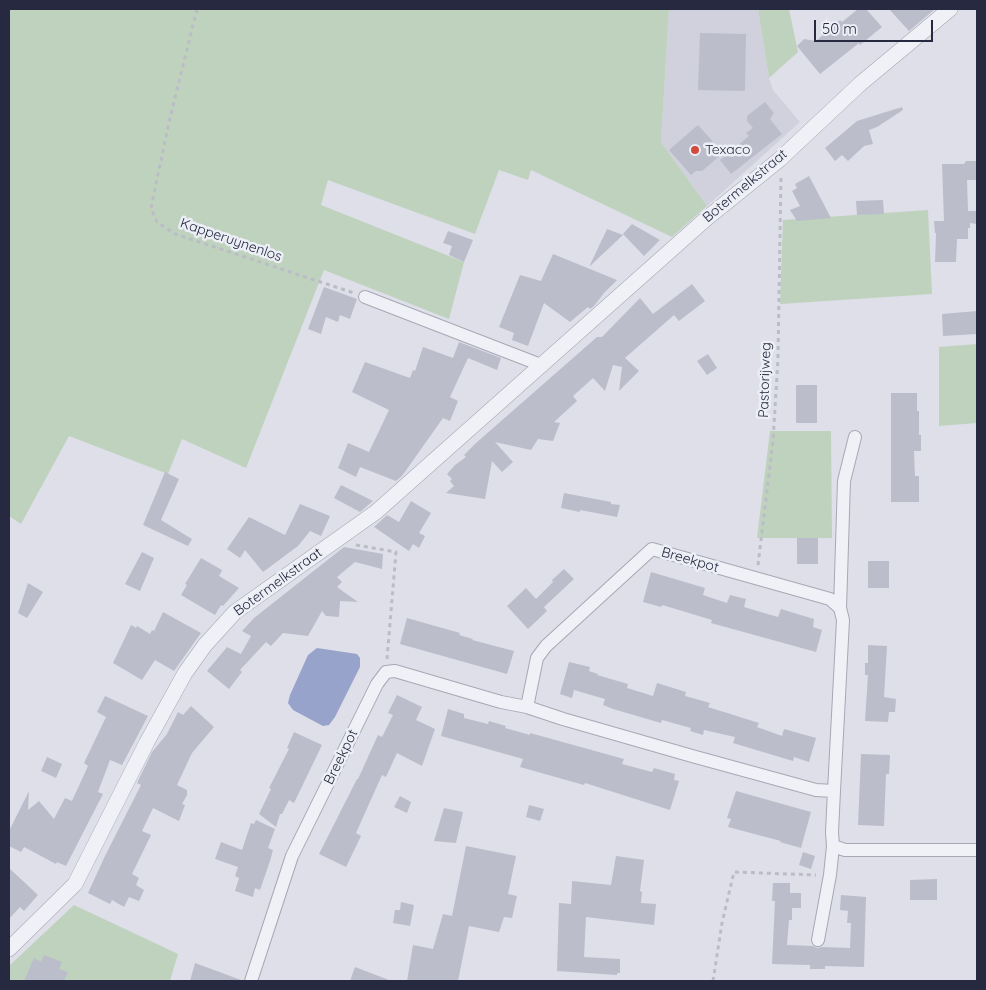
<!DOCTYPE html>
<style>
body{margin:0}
#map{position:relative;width:986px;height:990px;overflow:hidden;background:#dedfe8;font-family:Quicksand,sans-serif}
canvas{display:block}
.frame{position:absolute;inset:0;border:10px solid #26293f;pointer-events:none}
.scale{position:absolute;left:814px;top:20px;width:119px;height:22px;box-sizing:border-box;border:2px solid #26293f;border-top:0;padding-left:6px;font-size:15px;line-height:18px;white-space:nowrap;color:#26293f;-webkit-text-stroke:4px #edeff6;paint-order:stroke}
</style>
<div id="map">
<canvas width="986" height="990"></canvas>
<div class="frame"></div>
<div class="scale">50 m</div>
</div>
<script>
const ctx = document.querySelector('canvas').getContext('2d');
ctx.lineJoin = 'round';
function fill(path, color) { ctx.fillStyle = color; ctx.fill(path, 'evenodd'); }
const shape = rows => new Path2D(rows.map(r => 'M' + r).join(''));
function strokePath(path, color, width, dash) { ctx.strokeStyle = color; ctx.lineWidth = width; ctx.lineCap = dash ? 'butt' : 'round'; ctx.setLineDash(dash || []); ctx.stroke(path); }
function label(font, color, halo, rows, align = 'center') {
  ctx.font = font + ' Quicksand,sans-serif'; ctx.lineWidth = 5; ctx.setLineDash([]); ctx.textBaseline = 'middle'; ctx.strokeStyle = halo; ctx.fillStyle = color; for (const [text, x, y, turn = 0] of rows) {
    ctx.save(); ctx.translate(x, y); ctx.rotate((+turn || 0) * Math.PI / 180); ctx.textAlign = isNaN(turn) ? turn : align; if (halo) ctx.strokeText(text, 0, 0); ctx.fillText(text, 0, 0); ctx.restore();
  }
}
fill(shape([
 [669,9,758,9,769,78,773,90,800,122,707,206,661,142]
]), '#d0d1dd');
fill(shape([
 [9,9,669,9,661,142,707,206,672,237,531,170,528,180,499,170,475,234,328,180,321,205,464,262,449,319,324,270,246,468,182,439,168,474,69,436,21,524,9,516],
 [758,9,789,9,798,52,769,78],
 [928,210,932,294,780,304,783,220],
 [977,344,977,423,939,426,939,347],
 [770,431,831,431,832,538,757,538],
 [74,905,178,954,170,981,9,981,9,966]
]), '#bfd2be');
fill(shape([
 [317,648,357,654,360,658,360,667,335,717,329,725,323,726,293,710,288,703,290,695,308,655]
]), '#97a3ca');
fill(shape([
 [858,9,866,9,882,27,860,45,859,43,820,74,797,46,804,39,816,41,840,20,842,22],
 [889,9,935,9,909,31],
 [700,33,746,34,745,91,698,90],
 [765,102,774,113,770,119,782,134,731,174,720,160,749,136,746,133,753,128,747,121,747,116],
 [902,107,903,110,877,127,869,130,873,144,864,146,848,161,842,155,835,161,825,148,857,121],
 [698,125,723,153,702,171,696,171,691,175,669,150],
 [966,161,977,161,977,180,967,180,968,211,977,211,977,224,970,223,970,228,968,228,968,239,957,239,956,262,935,262,936,233,935,233,934,221,944,221,942,164,964,164],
 [809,176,831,218,797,221,790,210,800,206,792,191,797,188,795,184],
 [883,200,884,214,857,215,856,201],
 [632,224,660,240,644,256,623,234],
 [607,229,623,235,590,266,590,265],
 [448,231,473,240,464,262,449,255,452,246,443,243],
 [553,254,617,280,604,293,594,306,590,309,588,307,570,322,544,303,528,346,512,340,514,333,499,327,520,275,541,281],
 [692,284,705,301,679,321,674,315,625,358,639,371,619,391,622,367,613,365,605,391,593,378,573,396,577,401,554,422,560,423,553,441,538,439,531,450,495,442,513,462,502,472,492,461,485,499,446,493,454,486,450,481,452,479,447,474,455,465,466,457,464,455,476,443,597,337,602,337,640,298,653,314],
 [324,287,357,299,350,319,340,315,338,322,326,317,321,334,308,329],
 [977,311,977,334,943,336,942,314],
 [459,342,501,358,497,370,468,358,450,397,458,401,450,421,443,418,402,476,396,481,360,467,356,477,338,468,348,443,369,452,389,410,352,392,365,362,410,378,413,370,415,371,423,347,453,358],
 [708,354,717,368,707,375,697,361],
 [796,385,817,385,817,423,796,423],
 [891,393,917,393,917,411,919,411,919,435,921,435,921,451,914,451,915,476,919,476,919,502,891,502],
 [165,472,179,479,161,520,192,539,188,546,143,525],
 [341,485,373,501,360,512,334,498],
 [564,493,611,502,611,504,620,505,617,517,580,510,580,512,561,508],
 [411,501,431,513,419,533,425,536,419,548,413,544,409,551,374,527,387,515,399,522],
 [300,504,330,516,321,536,310,531,298,546,263,572,245,550,240,558,227,549,249,517,285,535],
 [797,538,818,538,818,564,797,564],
 [344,547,383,554,382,569,355,562,337,577,342,582,337,587,358,602,340,601,339,617,326,616,322,611,308,636,283,633,271,646,266,642,240,670,242,672,229,689,207,671,227,647,241,654,251,636,242,631,254,618],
 [142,552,154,558,140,591,125,584],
 [201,558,222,570,219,576,239,588,223,606,221,605,215,615,181,595,187,585,185,584],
 [868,561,889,561,889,588,868,588],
 [564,569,574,579,544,607,547,611,528,629,507,606,526,588,536,599,553,582,552,580],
 [651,572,705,588,703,595,727,603,730,595,746,599,744,607,764,613,778,617,781,609,814,619,813,627,822,630,816,652,711,623,712,620,679,610,662,605,661,607,643,602],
 [28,583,43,592,27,618,18,613],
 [163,612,201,633,174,671,155,660,142,680,113,663,131,625,136,628,137,626,150,634,152,630,154,631],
 [407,618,460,633,459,635,473,639,472,640,514,651,507,674,400,644],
 [868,645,887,646,884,697,896,699,895,712,889,712,888,722,865,721,868,675,865,675,865,663,868,663],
 [569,662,590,667,589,671,598,674,597,675,628,684,627,688,653,696,657,683,686,692,685,696,710,703,708,707,759,723,757,727,782,736,784,729,816,738,809,762,794,757,793,761,733,743,735,737,704,730,703,735,690,731,691,728,662,720,661,723,613,709,603,705,605,699,574,690,572,698,560,694],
 [397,695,422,707,416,720,435,729,422,766,397,753,386,777,382,775,356,833,361,836,346,867,319,854,357,779,358,779,378,735,382,737,393,715,388,713],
 [105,696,148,716,122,765,110,760,98,792,103,794,66,866,57,862,56,864,24,847,21,852,9,846,9,831,29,791,28,810,39,801,54,819,65,798,72,801,88,766,84,763,106,717,97,712],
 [191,706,214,727,192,753,177,785,187,790,187,795,182,804,185,805,179,821,153,808,142,831,151,835,132,874,139,878,136,885,144,890,139,901,129,897,124,907,112,900,110,904,88,893,105,856,141,785,137,783,152,752,167,734,178,712,183,715],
 [448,709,464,714,464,718,488,724,489,721,506,726,505,728,530,735,530,733,624,759,622,764,652,772,654,768,675,774,674,780,679,781,670,810,585,783,584,785,520,767,523,759,441,736],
 [294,732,322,745,294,803,289,800,282,814,280,814,276,827,259,814,271,789,269,788,289,749,287,748],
 [861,754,890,755,889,774,886,774,884,826,858,825],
 [47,757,62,764,56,778,41,771],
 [736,791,811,812,801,848,780,842,781,841,728,827,731,819,727,818],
 [400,796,411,802,407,813,394,807],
 [529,805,544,809,540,821,526,817],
 [444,808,463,812,456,843,434,841],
 [256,820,275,829,268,848,273,850,270,861,260,890,255,888,253,897,235,891,239,878,235,876,238,867,215,859,221,842,242,850,251,823,254,824],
 [466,846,516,856,508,894,517,896,512,918,504,917,499,932,469,926,458,981,407,981,413,945,433,949,443,914,452,916],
 [803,852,815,856,811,869,799,865],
 [616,856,644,860,640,891,642,892,641,903,656,904,654,925,586,917,584,957,620,959,620,973,617,973,617,975,557,971,559,903,571,904,572,881,611,885],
 [9,868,38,895,24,911,20,907,9,919],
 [937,879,937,900,910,900,910,880],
 [773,883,790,883,790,893,801,893,801,908,792,908,792,920,789,920,787,945,813,946,817,948,822,947,850,948,851,923,847,923,848,911,840,910,841,895,866,897,864,967,825,966,825,969,810,969,810,965,772,964,775,901,772,901],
 [401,902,414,905,410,926,393,923,395,910,400,910],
 [44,955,62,962,59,969,68,972,64,981,24,981,34,958,41,962],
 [195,963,241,980,240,981,190,981],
 [355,967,389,980,388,981,350,981]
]), '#bbbdcb');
const minor = shape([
 [365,297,541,365],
 [840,608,844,481,855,437],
 [527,707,537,658,546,646,652,549,830,599,840,608,843,620,834,791],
 [818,940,830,875,833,846],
 [251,981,292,856,377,684,386,672,395,671,501,702,527,707,563,719,692,756,816,790,834,791,832,832,833,846,845,850,977,850]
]);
const tertiary = shape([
 [9,949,75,884,147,742,185,673,205,645,235,612,376,512,707,218,779,160,860,84,950,9]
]);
strokePath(minor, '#a7a8b5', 14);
strokePath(tertiary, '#a7a8b5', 16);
strokePath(shape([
 [197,9,169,122,151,208,157,222,175,234,354,293],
 [356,545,396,552,387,659],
 [758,565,773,441,778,359,781,175],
 [713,981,722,923,734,872,816,875]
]), '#bbbdc6', 3, [4, 4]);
strokePath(minor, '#f0f1f6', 12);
strokePath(tertiary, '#f0f1f6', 15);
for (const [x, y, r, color] of [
 [695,150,5,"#d24b3d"]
]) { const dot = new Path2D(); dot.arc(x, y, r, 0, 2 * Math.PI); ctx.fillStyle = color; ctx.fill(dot); strokePath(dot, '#edeff6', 2); }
label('14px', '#26293f', '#edeff6', [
 ["Texaco",705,150]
], 'left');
label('14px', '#26293f', '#edeff6', [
 ["Botermelkstraat",745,186,-40],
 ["Kapperuynenlos",231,240,19],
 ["Pastorijweg",765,380,-88],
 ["Breekpot",690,560,16],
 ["Botermelkstraat",278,582,-36],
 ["Breekpot",341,757,-64]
]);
</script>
